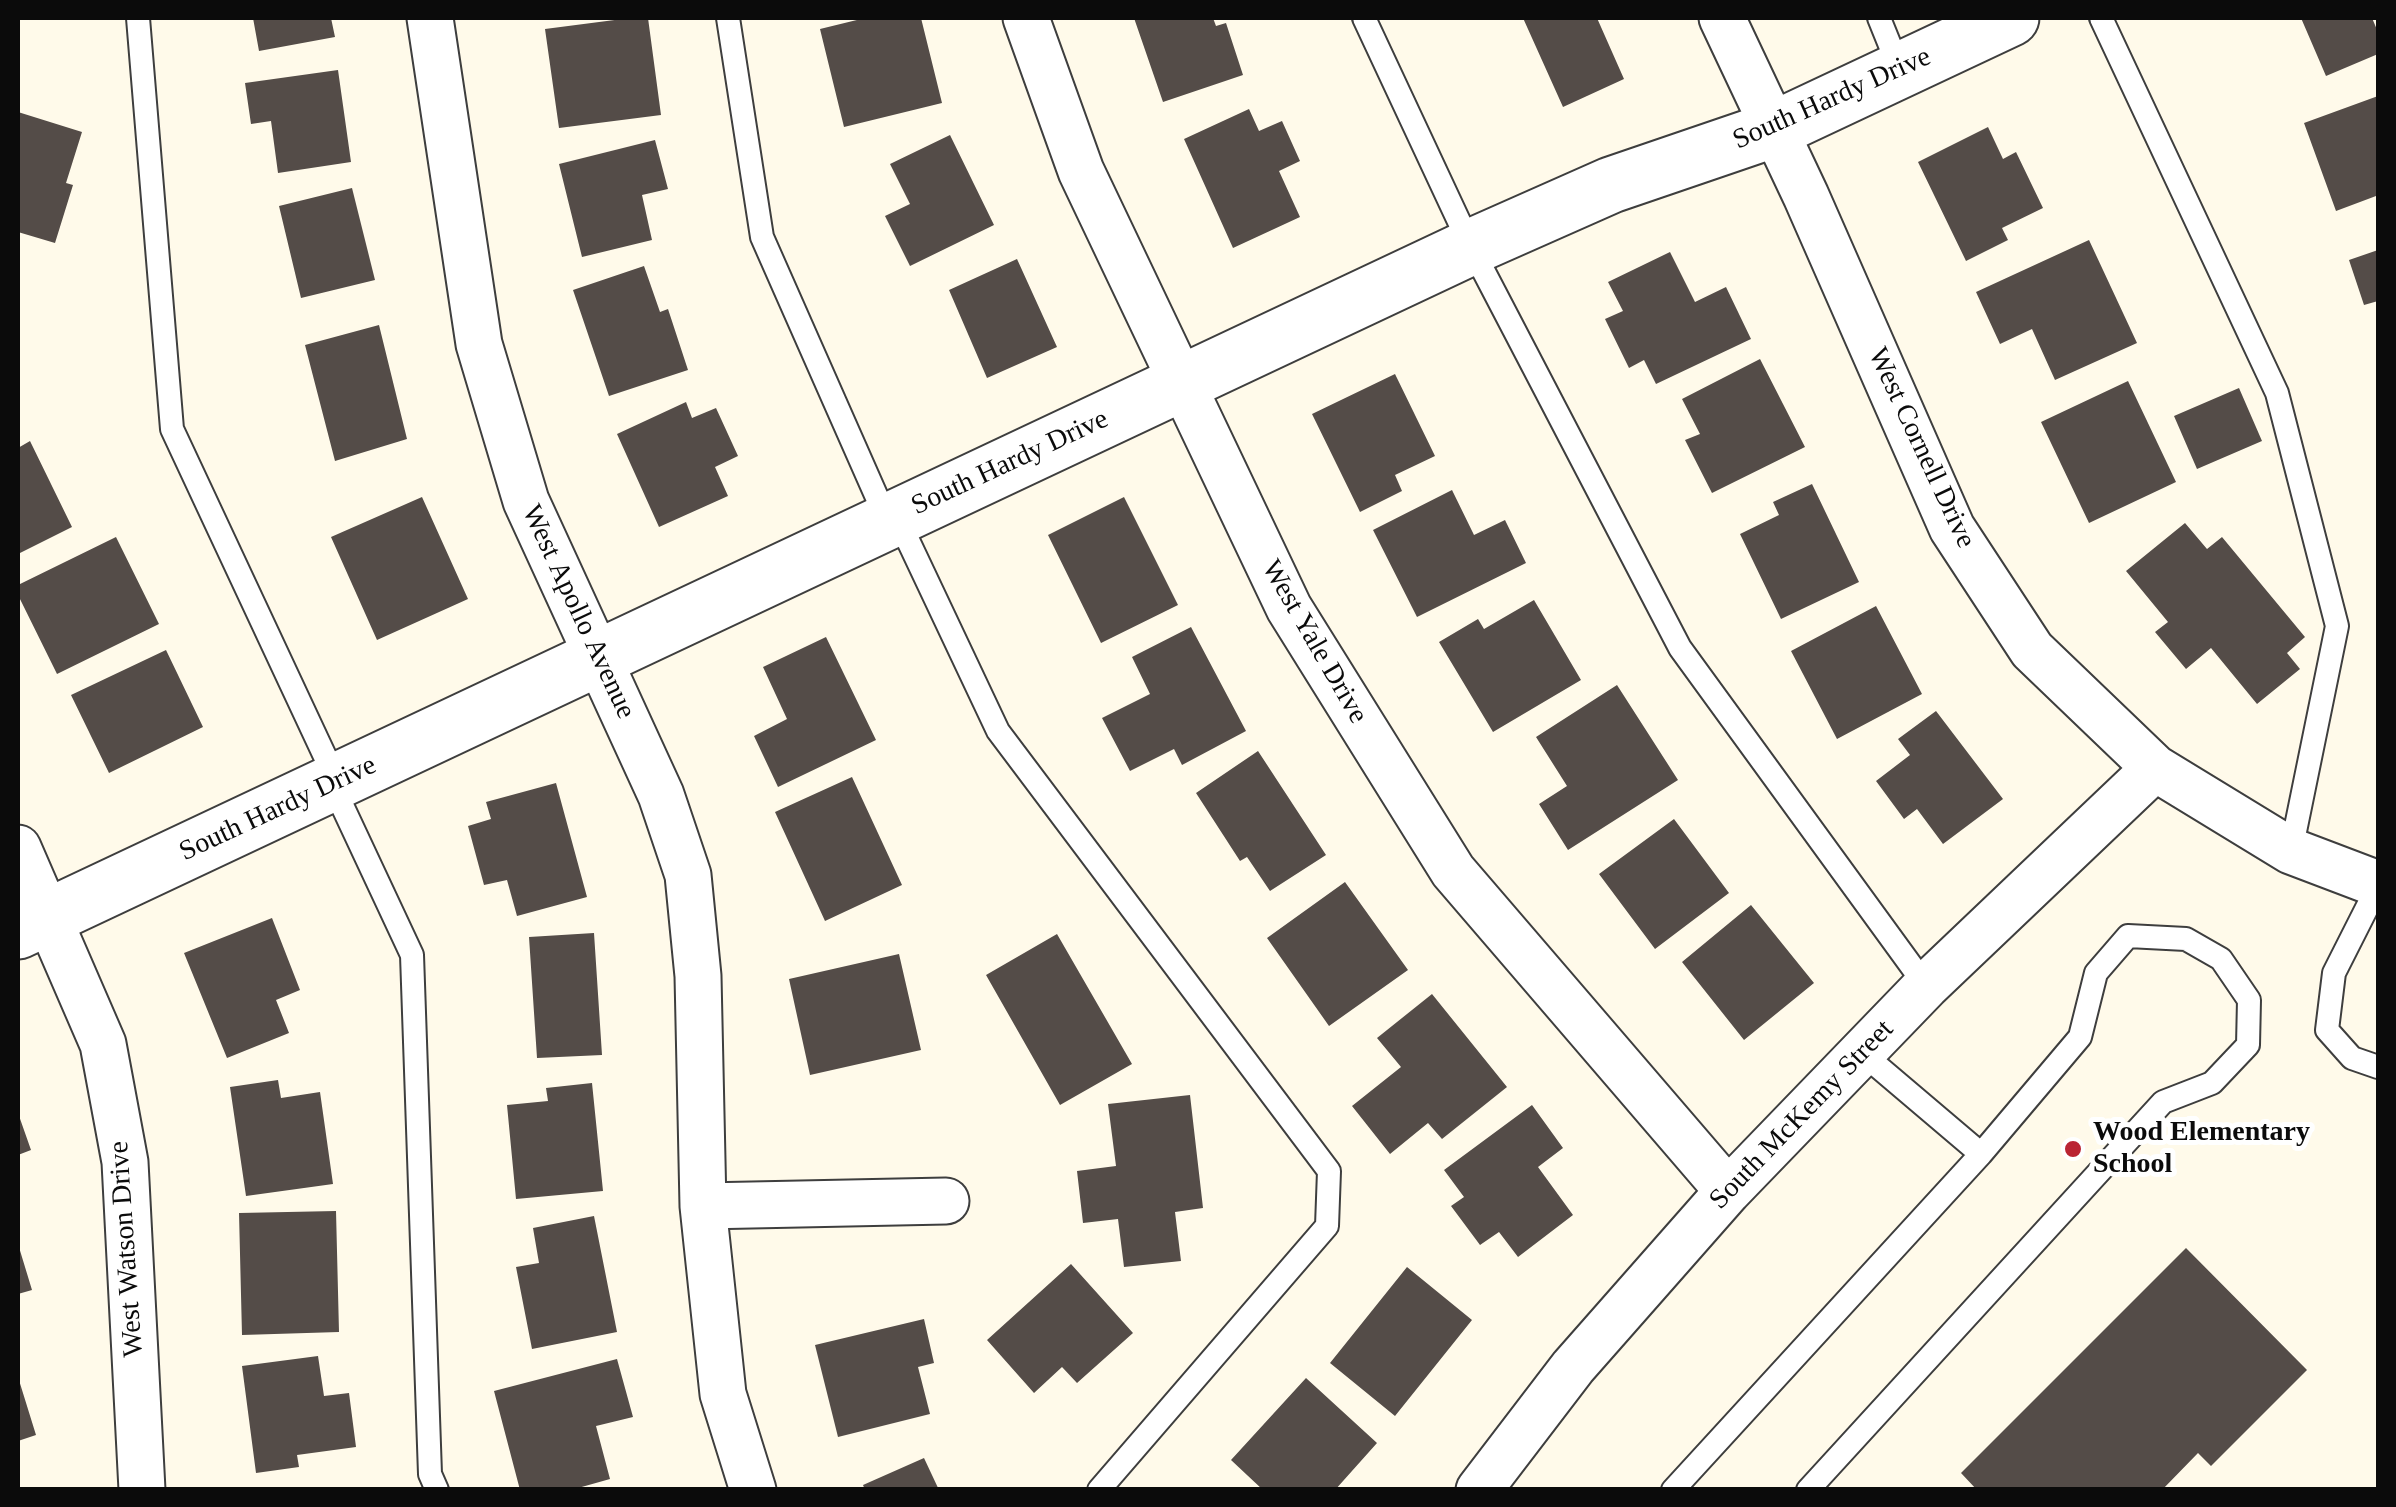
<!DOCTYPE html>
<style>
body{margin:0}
#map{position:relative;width:2396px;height:1507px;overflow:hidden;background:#fffaea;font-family:"Times New Roman",serif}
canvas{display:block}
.frame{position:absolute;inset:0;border:20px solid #0b0b0b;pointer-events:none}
</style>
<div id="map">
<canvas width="2396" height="1507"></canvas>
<div class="frame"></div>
</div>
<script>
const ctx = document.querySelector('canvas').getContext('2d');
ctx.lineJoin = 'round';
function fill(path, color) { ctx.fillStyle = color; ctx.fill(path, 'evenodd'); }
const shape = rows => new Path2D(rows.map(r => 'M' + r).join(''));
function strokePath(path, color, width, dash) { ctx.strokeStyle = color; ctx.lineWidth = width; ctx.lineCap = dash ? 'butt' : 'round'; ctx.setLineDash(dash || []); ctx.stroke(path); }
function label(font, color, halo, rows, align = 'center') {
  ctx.font = font + ' "Times New Roman",serif'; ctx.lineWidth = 10; ctx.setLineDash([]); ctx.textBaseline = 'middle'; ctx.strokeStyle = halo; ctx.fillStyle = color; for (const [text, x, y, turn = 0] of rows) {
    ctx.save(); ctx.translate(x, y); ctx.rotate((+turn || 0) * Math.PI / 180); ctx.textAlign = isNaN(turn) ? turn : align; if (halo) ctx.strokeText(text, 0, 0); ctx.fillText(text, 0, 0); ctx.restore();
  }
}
fill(shape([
 [253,18,331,18,335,37,259,51],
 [630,18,648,18,661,115,559,128,545,29],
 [865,18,921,18,942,103,844,127,820,29],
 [1134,18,1213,18,1216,26,1226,23,1243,75,1163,102],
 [1523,18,1597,18,1624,79,1563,107],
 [2301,18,2372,18,2378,32,2378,54,2326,76],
 [338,70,351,162,278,173,271,121,251,124,245,83],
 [2378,96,2378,203,2376,196,2336,211,2304,123],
 [1249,109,1259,131,1282,121,1300,161,1279,171,1300,217,1233,248,1184,139],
 [18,112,82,132,66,183,73,185,55,243,18,232],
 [1988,127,2003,159,2016,152,2043,208,2002,228,2008,240,1966,261,1918,162],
 [950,135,994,225,910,266,885,216,910,204,890,164],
 [655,140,668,189,642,195,652,240,582,257,559,164],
 [352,188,375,280,301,298,279,206],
 [2089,240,2137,343,2055,380,2032,329,2000,344,1976,292],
 [2378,250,2378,301,2364,305,2349,260],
 [1670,252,1695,302,1726,287,1751,339,1656,384,1644,360,1629,368,1605,319,1623,311,1608,282],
 [1017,259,1057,347,987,378,949,290],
 [644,266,660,312,668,309,688,370,609,396,573,290],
 [379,325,407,439,335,461,305,345],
 [1760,359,1805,447,1712,493,1685,440,1700,434,1682,399],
 [1395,374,1435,456,1395,475,1402,491,1360,512,1312,414],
 [2128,381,2176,482,2089,523,2041,422],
 [2239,388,2262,441,2197,469,2174,416],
 [686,402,692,418,716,408,738,456,715,467,728,496,659,527,617,434],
 [30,441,72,527,18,554,18,448],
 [1812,484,1859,582,1781,619,1740,534,1779,515,1773,502],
 [1452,490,1474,535,1505,520,1526,563,1417,617,1373,530],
 [422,497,468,599,377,640,331,537],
 [1124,497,1178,605,1101,643,1048,535],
 [2185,523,2207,549,2222,537,2305,637,2287,653,2300,669,2257,704,2211,648,2186,669,2155,632,2168,622,2126,571],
 [116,537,159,624,57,674,18,595,18,585],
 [1534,600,1581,680,1493,732,1439,642,1478,619,1484,629],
 [1876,606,1922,694,1837,739,1791,651],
 [1191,627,1246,731,1182,765,1174,749,1130,771,1102,718,1150,694,1132,657],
 [826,637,876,740,778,787,754,736,787,719,763,667],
 [166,650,203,727,109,773,71,695],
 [1617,685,1678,780,1568,850,1539,804,1567,786,1536,737],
 [1936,711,2003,799,1943,844,1917,809,1904,819,1876,781,1910,755,1898,739],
 [1258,751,1326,855,1270,891,1247,857,1240,861,1196,793],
 [852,777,902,885,825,921,775,812],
 [556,783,587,897,517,916,507,880,484,885,468,826,491,819,486,802],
 [1674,819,1729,893,1655,949,1599,874],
 [1345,882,1408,970,1329,1026,1267,938],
 [1751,905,1814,983,1744,1040,1682,962],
 [272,918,300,990,276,1000,289,1033,227,1058,184,953],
 [594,933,602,1055,537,1058,529,937],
 [1057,934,1132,1064,1060,1105,986,975],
 [899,954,921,1050,810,1075,789,979],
 [1432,994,1507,1087,1442,1139,1428,1123,1390,1154,1352,1106,1401,1067,1377,1038],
 [278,1080,281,1098,320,1092,333,1184,246,1196,230,1087],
 [592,1083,603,1191,516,1199,507,1105,548,1101,546,1088],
 [1190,1095,1203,1208,1175,1212,1181,1261,1124,1267,1118,1219,1083,1223,1077,1171,1116,1166,1108,1104],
 [1532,1105,1563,1148,1538,1167,1573,1215,1518,1257,1499,1232,1480,1245,1451,1206,1464,1197,1444,1170],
 [18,1113,31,1150,18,1155],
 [336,1211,339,1332,242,1335,239,1213],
 [594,1216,617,1332,532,1349,516,1267,539,1263,533,1228],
 [18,1244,32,1290,18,1294],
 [2186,1248,2307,1370,2211,1466,2198,1453,2162,1490,1977,1490,1961,1473],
 [1071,1264,1133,1333,1077,1383,1062,1367,1034,1393,987,1340],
 [1407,1267,1472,1320,1395,1416,1330,1363],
 [924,1319,934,1363,918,1367,930,1414,838,1437,815,1345],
 [318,1356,324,1396,349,1393,356,1447,297,1455,299,1467,256,1473,242,1366],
 [617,1359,633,1417,596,1426,610,1479,571,1490,520,1490,494,1391],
 [18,1377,36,1435,18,1441],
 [1306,1378,1377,1443,1335,1490,1263,1490,1231,1460],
 [924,1458,939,1490,865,1490,863,1485]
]), '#544c48');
const service = shape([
 [138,18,172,429,337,782],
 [728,18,762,237,887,520],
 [1364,18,1471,247,1680,648,1926,986],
 [1879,18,1900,70],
 [2101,18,2277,393,2337,626,2291,851],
 [896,515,998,731,1329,1171,1327,1226,1099,1490],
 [332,784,412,955,430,1474,437,1490],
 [2378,886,2334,973,2327,1030,2352,1058,2378,1067],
 [1862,1053,1981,1154],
 [1673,1490,1981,1154,2080,1037,2096,973,2128,936,2186,939,2221,959,2249,1000,2248,1045,2212,1083,2163,1102,1808,1490]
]);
const minor = shape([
 [430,18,479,344,526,501,661,795,688,875,698,976,703,1206,723,1394,753,1490],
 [1026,18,1081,171,1289,608,1453,871,1728,1191],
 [1722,18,1806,196,1952,528,2032,650,2155,768,2291,851,2378,884],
 [18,848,103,1044,125,1162,142,1490],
 [703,1206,946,1201],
 [1479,1490,1573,1367,1728,1191,1926,986,2155,768]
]);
const tertiary = shape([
 [18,931,1471,247,1611,185,1775,129,2011,18]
]);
strokePath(service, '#3e3e3e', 26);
strokePath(minor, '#3e3e3e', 49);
strokePath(tertiary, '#3e3e3e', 59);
strokePath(service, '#fff', 22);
strokePath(minor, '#fff', 45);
strokePath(tertiary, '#fff', 55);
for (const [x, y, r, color] of [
 [2073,1149,10,"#ba2433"]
]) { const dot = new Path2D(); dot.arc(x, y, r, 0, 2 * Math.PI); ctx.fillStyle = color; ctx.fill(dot); strokePath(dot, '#fff', 4); }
label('28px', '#0b0b0b', '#fff', [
 ["South Hardy Drive",1832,99,-24],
 ["West Cornell Drive",1921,448,65],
 ["South Hardy Drive",1010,463,-25],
 ["West Apollo Avenue",578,612,65],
 ["West Yale Drive",1314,642,60],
 ["South Hardy Drive",278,809,-25],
 ["South McKemy Street",1802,1115,-46],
 ["West Watson Drive",127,1249,-94]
]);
label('bold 28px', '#0b0b0b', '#fff', [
 ["Wood Elementary",2093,1133],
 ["School",2093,1165]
], 'left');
</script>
